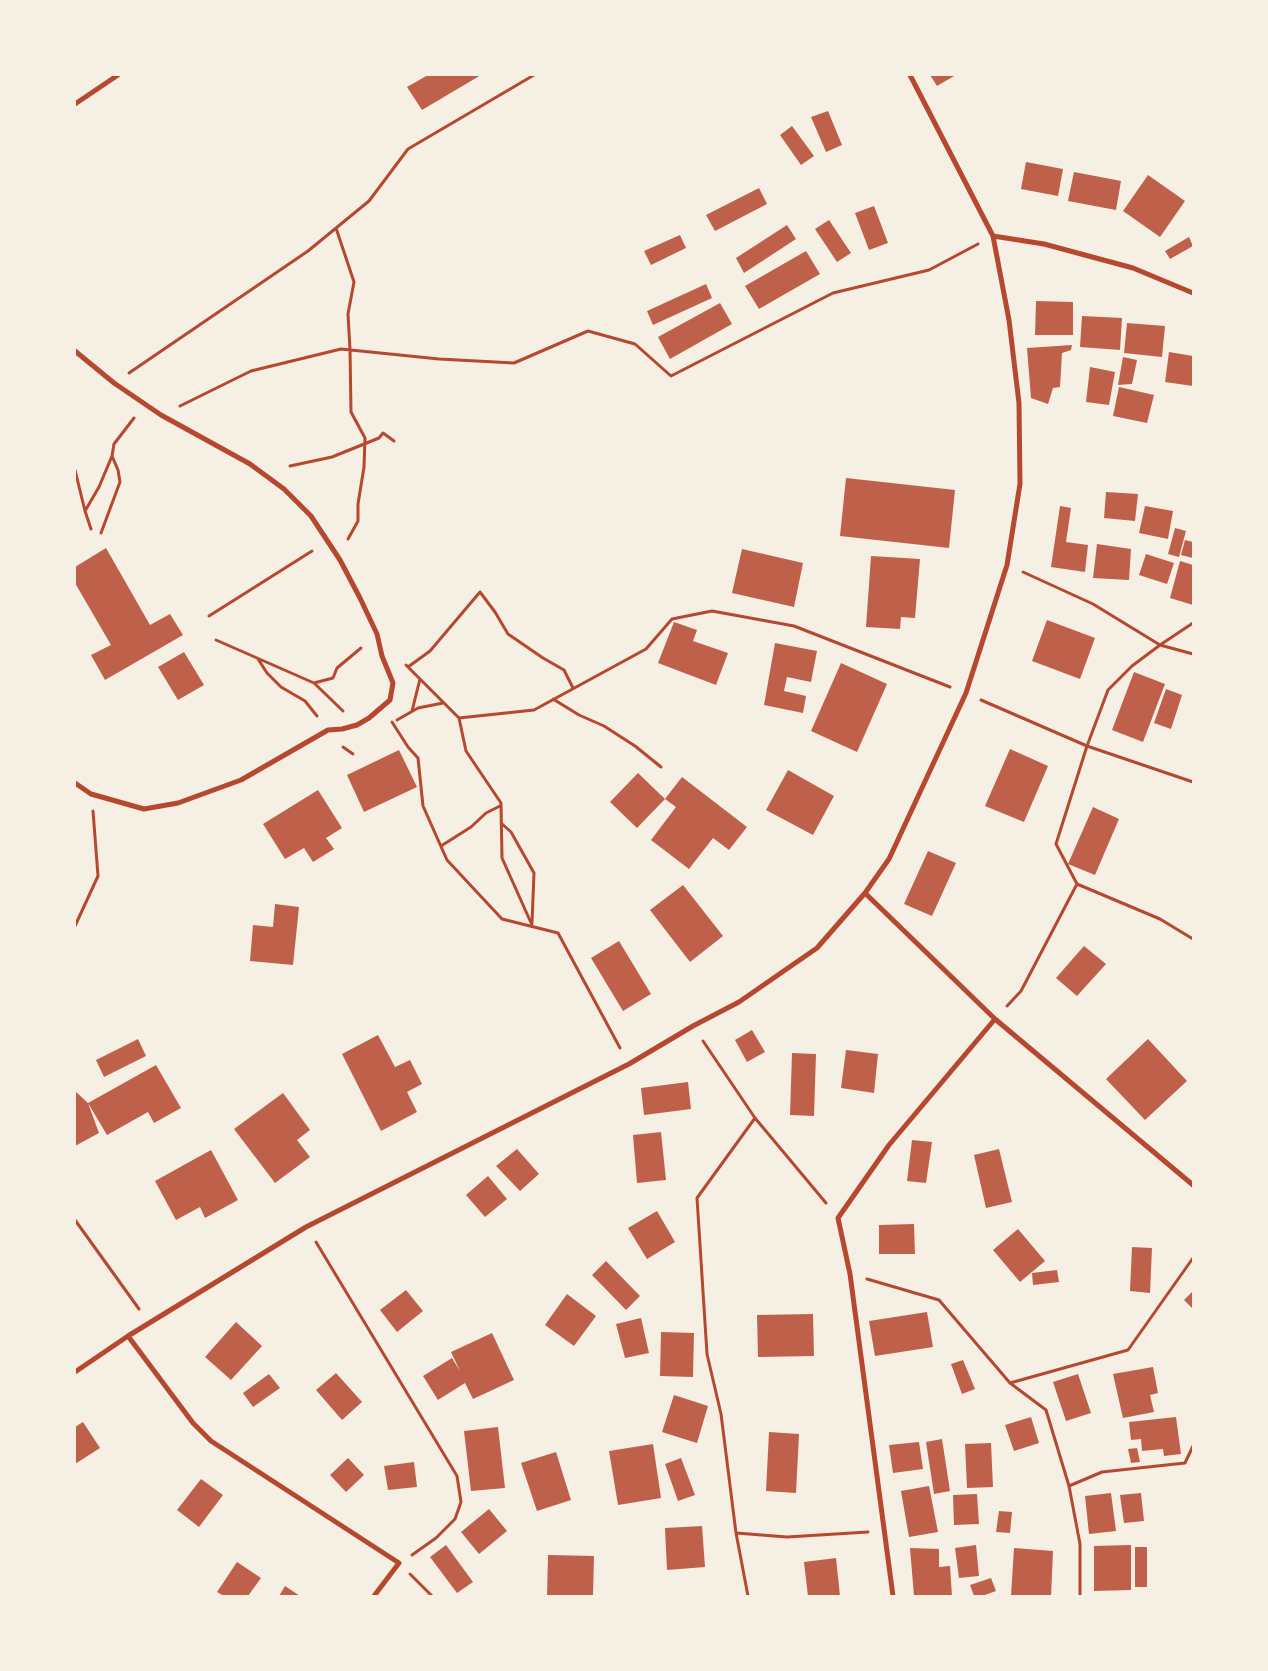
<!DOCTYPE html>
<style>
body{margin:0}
#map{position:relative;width:1268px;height:1671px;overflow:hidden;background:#f6efe4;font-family:"Archivo Narrow",sans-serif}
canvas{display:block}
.frame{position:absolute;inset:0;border:76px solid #f6efe4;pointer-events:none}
</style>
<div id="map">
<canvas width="1268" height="1671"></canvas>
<div class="frame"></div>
</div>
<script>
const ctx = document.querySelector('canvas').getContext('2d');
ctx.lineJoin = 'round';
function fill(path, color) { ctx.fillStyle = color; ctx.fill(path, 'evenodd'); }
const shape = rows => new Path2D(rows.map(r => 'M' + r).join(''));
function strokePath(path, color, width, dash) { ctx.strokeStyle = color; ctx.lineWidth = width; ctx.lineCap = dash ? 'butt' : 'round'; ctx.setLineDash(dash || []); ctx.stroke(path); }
fill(shape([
 [428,75,481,75,422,110,407,87],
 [930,75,956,75,937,86],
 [828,111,842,145,826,152,811,117],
 [792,126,814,156,801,165,780,135],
 [1026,162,1063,169,1058,196,1021,189],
 [1074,172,1121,181,1116,210,1068,201],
 [1148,175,1185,201,1160,237,1123,211],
 [759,188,767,204,715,231,706,215],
 [874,206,888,243,869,250,855,213],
 [829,220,851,253,837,262,815,229],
 [787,225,796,239,744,273,736,258],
 [680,235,686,248,651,265,644,251],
 [1189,237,1193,246,1170,259,1165,251],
 [806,251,820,274,759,309,745,286],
 [706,284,712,298,653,325,647,311],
 [1036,301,1073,302,1073,335,1035,335],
 [720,303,732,324,670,359,658,337],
 [1082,316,1122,318,1120,350,1080,347],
 [1127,323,1165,326,1162,357,1124,353],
 [1072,345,1071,350,1062,353,1060,387,1053,388,1048,404,1031,398,1027,348],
 [1169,352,1193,356,1193,386,1165,382],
 [1123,357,1137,360,1132,384,1118,385],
 [1090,367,1115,372,1109,405,1086,402],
 [1119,387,1154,395,1147,423,1113,416],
 [846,478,955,490,949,548,840,536],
 [1106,492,1138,494,1135,521,1104,518],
 [1060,506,1071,508,1066,542,1088,545,1085,572,1051,567],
 [1145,506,1173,511,1168,539,1139,533],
 [1175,528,1186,531,1179,557,1168,554],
 [1185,540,1193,542,1193,558,1181,555],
 [1097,544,1131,549,1129,580,1093,578],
 [106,548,150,625,170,614,183,635,105,680,91,655,111,645,75,583,75,567],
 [742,549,803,563,794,607,732,593],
 [1146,554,1174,563,1167,584,1139,575],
 [871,556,920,559,915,618,901,617,900,629,866,627],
 [1180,561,1193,565,1193,605,1170,598],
 [1047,620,1095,638,1080,679,1032,661],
 [674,622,697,630,693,641,728,653,716,685,658,663],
 [775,643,817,651,811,682,787,677,784,691,806,696,803,713,764,705],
 [184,652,204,685,178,700,158,667],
 [841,663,887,684,857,752,811,731],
 [1134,672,1165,684,1143,742,1112,730],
 [1166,689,1182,695,1171,729,1154,723],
 [1010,749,1048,766,1024,822,985,806],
 [399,750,417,787,364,812,347,775],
 [788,770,834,796,813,835,766,810],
 [638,773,665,799,637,828,610,802],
 [682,777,747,827,729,850,713,838,689,869,651,840,676,807,665,799],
 [318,790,342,828,326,838,334,849,313,862,304,848,285,859,263,824],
 [1093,807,1119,819,1095,875,1068,864],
 [928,851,956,863,932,916,904,904],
 [683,885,723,936,690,962,650,910],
 [275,904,299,907,293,965,250,961,253,925,273,927],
 [619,941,651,994,623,1011,591,958],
 [1084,946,1106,964,1077,996,1056,978],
 [752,1030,765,1052,747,1062,735,1040],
 [378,1035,395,1067,410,1060,422,1084,407,1092,417,1112,381,1131,342,1054],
 [138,1039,146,1056,104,1077,96,1060],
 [1148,1039,1187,1081,1145,1120,1106,1079],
 [846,1050,878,1054,874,1093,841,1088],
 [792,1053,816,1054,814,1116,790,1115],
 [156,1065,181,1108,154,1123,148,1112,107,1135,88,1103],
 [688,1082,691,1109,644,1115,641,1088],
 [75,1091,88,1103,99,1133,75,1146],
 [283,1093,310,1130,297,1140,310,1157,275,1183,234,1129],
 [661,1132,666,1180,637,1183,633,1135],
 [912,1140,932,1142,926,1183,907,1181],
 [517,1149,539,1174,520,1191,496,1166],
 [999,1149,1012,1202,986,1208,974,1155],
 [211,1150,238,1200,205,1218,200,1207,176,1220,155,1181],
 [488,1176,507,1199,485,1217,466,1195],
 [657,1211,675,1242,647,1259,628,1228],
 [914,1224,915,1254,879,1254,879,1225],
 [1018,1229,1045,1261,1020,1282,993,1250],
 [1132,1247,1152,1248,1150,1293,1130,1291],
 [606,1261,640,1296,626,1310,592,1275],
 [1057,1270,1059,1282,1033,1285,1032,1273],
 [406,1290,423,1311,397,1332,380,1310],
 [1193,1291,1193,1309,1184,1300],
 [567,1294,596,1316,574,1346,545,1325],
 [927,1312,933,1347,875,1356,869,1321],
 [813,1314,814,1356,758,1357,757,1315],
 [641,1318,649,1353,625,1358,616,1324],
 [236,1322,262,1346,231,1380,205,1357],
 [661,1332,694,1333,693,1377,660,1376],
 [492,1333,514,1380,473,1399,465,1383,438,1400,423,1376,452,1358,460,1371,451,1352],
 [963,1360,975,1389,962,1394,951,1364],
 [1153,1367,1158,1393,1150,1395,1154,1412,1123,1418,1113,1374],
 [336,1373,362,1402,342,1420,316,1390],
 [269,1374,280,1388,253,1407,243,1393],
 [1078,1374,1091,1413,1066,1421,1053,1382],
 [674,1395,708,1406,697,1443,662,1432],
 [1031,1417,1039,1443,1014,1451,1005,1425],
 [1176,1417,1181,1454,1164,1456,1163,1449,1142,1451,1141,1439,1131,1440,1129,1422],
 [83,1422,100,1448,75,1464,75,1427],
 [498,1427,505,1488,471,1491,464,1431],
 [769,1432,799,1434,796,1493,766,1491],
 [942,1439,950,1491,934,1494,926,1442],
 [919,1442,923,1469,893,1473,889,1445],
 [991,1443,993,1487,967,1488,965,1444],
 [653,1444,661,1498,618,1505,609,1451],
 [1137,1448,1140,1462,1131,1463,1128,1449],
 [556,1452,571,1500,537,1511,521,1463],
 [348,1458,364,1475,346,1492,330,1475],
 [681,1458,695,1495,678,1501,665,1464],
 [414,1462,417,1487,388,1490,384,1466],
 [201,1479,223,1495,199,1527,177,1510],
 [929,1486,938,1532,909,1537,901,1491],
 [1111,1493,1116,1531,1089,1534,1085,1496],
 [1141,1493,1144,1521,1124,1523,1120,1495],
 [977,1494,979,1524,954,1525,953,1495],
 [489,1509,507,1531,479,1554,461,1532],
 [999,1511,1012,1512,1010,1533,996,1532],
 [702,1526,705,1567,667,1570,665,1528],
 [446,1545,473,1582,457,1593,430,1557],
 [976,1545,979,1576,959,1578,955,1548],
 [1131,1545,1131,1590,1094,1591,1094,1546],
 [1135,1547,1147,1547,1147,1587,1135,1587],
 [910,1548,939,1549,939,1567,950,1566,952,1596,914,1596],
 [1014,1548,1053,1551,1051,1596,1011,1596],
 [548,1555,594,1556,593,1596,547,1596],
 [836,1558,840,1596,808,1596,804,1562],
 [237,1562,261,1578,248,1596,224,1596,217,1592],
 [991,1578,996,1591,982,1596,974,1596,970,1585],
 [285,1586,300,1596,279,1596]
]), '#bf614a');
strokePath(shape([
 [336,228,354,282,348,314,350,349,351,412,365,438,364,467,358,504,358,521,348,539],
 [129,373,308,251,369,201,408,149,534,75],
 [180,406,251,371,341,349,439,359,514,363,588,331,635,344,671,376,833,293,929,270,978,244],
 [290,466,332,457,379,438,383,433,394,441],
 [75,470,85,511,91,529],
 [85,511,99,487,112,456,114,444,134,418],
 [101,533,120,482,118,470,112,456],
 [1023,572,1093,604,1160,645,1193,623],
 [209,616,312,551],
 [216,640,314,683,343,711],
 [1193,654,1160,645,1132,666,1108,690,1087,746,1193,782],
 [258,659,267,673,281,687,305,701,317,716],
 [406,665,459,718,534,710,646,649,672,619,712,611,794,626,950,687],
 [408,667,430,651,480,592,495,612,508,634,543,658,564,670,573,688],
 [314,683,333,678,337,668,361,648],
 [553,699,579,715,604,726,635,746,661,767],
 [981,700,1087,746,1056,844,1077,884,1160,919,1193,939],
 [412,711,420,679],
 [459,718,466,751,501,803,502,858,532,925],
 [397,720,418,708,443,703],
 [392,722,408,747,418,758,423,806,447,860,502,919,558,933,620,1048],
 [343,747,353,754],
 [501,823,511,832,534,873,532,923],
 [441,846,471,827,486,813,500,806],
 [75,926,98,876,93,811],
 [1007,1006,1021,991,1077,884],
 [703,1041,755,1118,826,1203],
 [75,1220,139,1309],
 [316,1242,457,1476,461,1502,455,1519,436,1538,412,1555],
 [867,1279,939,1300,1010,1383,1128,1350,1193,1258],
 [1010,1383,1046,1410,1069,1486,1102,1472,1185,1463,1193,1446],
 [1069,1486,1080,1544,1080,1596],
 [736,1533,787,1537,868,1532],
 [410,1574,432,1596],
 [748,1596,736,1533,721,1414,707,1354,697,1198,755,1118]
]), '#b5482f', 3);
strokePath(shape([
 [75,104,118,75],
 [993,236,1044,244,1133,268,1193,293],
 [75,351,114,383,161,415,250,464,284,489,311,516,340,560,360,598,377,634,382,656,393,683,390,700,369,718,357,725,342,729,328,730,241,780,178,803,144,809,91,794,75,783],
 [865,893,995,1019,1193,1185],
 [128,1336,193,1423,211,1441,399,1563,374,1596],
 [75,1372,128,1336,306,1227,629,1064,693,1026,739,1002,817,948,865,893,889,859,966,693,1007,565,1020,484,1019,403,1009,320,993,236,910,75],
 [893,1596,850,1274,838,1218,889,1145,995,1019]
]), '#b5482f', 5);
</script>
